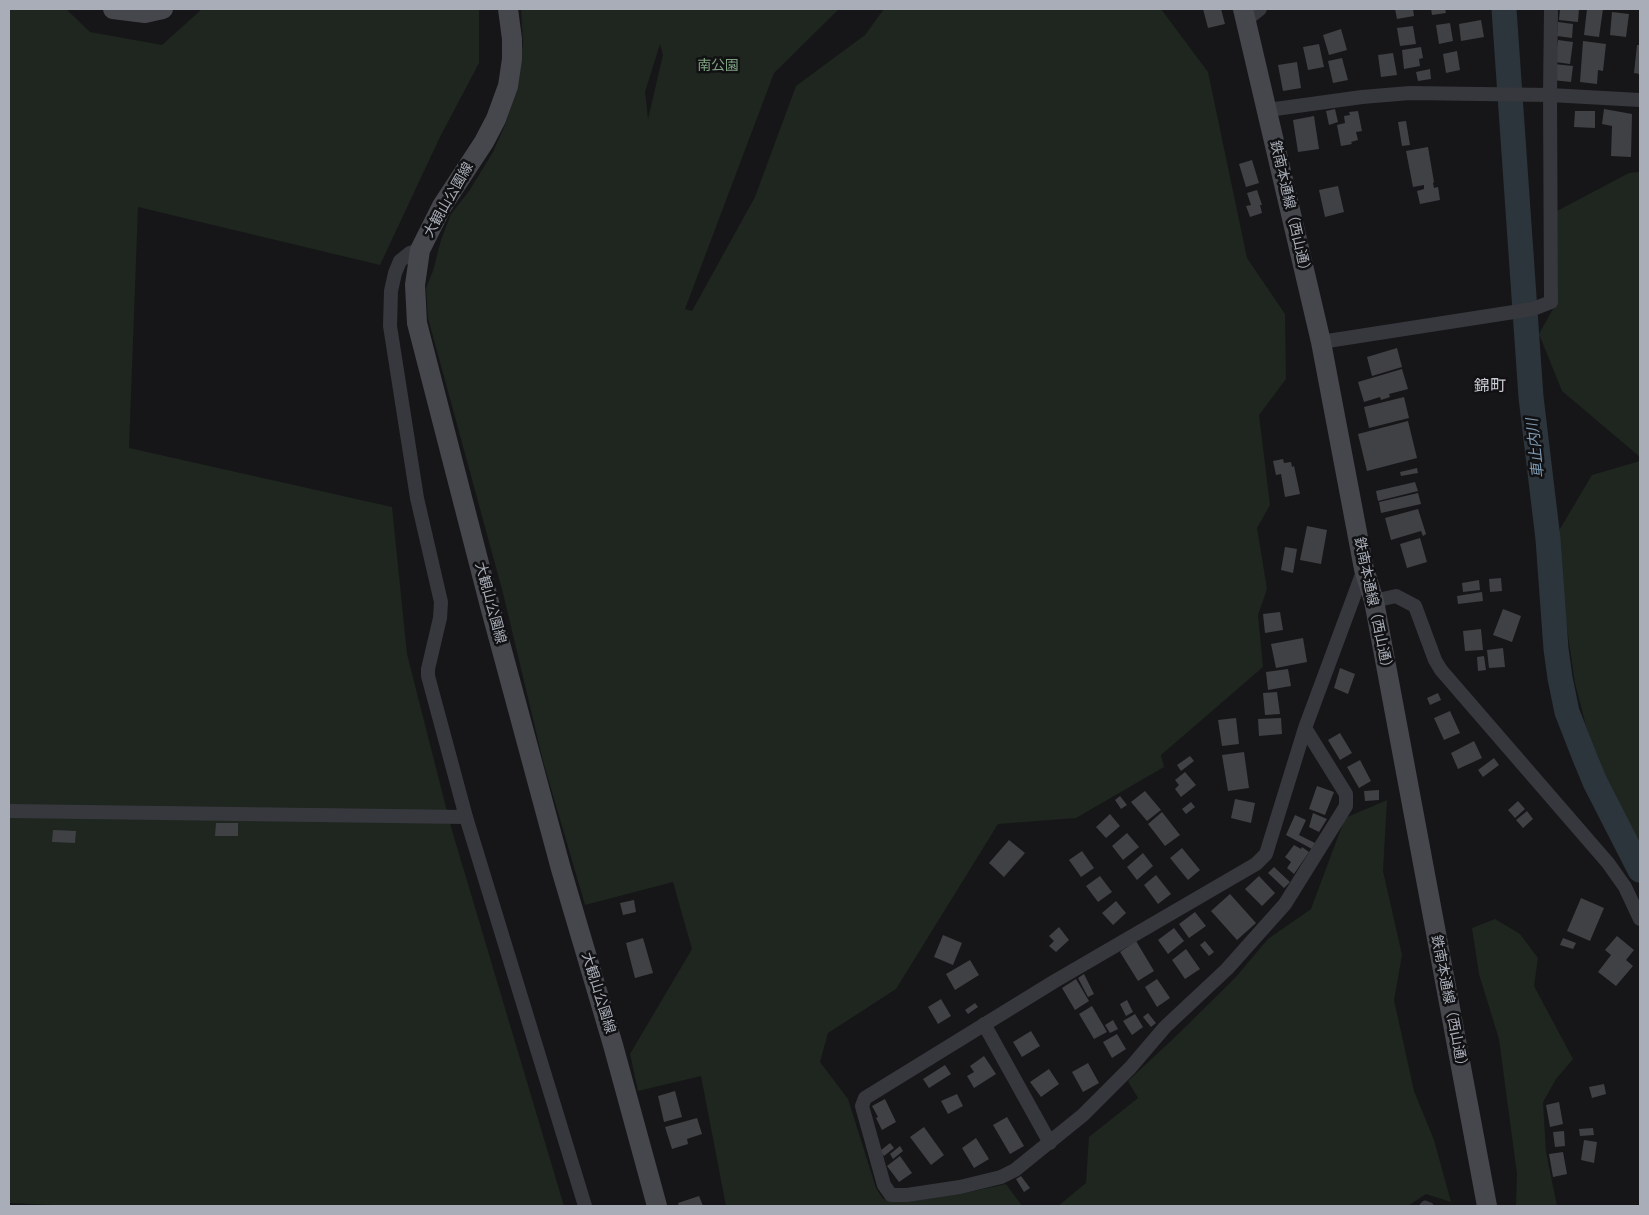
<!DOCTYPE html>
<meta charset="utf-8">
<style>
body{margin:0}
#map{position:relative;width:1649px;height:1215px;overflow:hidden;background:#161618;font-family:Helvetica,sans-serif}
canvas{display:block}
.frame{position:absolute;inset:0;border:10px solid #a8adb8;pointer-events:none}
</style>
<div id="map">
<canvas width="1649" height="1215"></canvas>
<div class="frame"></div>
</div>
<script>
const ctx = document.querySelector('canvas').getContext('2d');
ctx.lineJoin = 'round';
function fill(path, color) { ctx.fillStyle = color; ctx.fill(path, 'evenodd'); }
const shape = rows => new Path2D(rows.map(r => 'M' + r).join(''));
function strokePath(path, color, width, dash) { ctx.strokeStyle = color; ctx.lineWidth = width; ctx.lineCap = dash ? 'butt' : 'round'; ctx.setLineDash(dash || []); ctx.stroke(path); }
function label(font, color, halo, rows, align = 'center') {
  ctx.font = font + ' Helvetica,"Noto Sans JP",sans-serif'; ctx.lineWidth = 5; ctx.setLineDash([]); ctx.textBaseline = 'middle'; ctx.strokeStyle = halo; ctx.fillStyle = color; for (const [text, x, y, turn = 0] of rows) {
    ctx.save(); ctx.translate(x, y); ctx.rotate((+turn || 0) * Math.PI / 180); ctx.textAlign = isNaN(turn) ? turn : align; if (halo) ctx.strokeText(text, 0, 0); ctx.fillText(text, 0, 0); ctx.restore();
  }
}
fill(shape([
 [9,9,66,9,90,32,162,45,202,9,479,9,479,63,440,137,380,265,138,207,129,448,392,507,407,654,451,827,564,1206,77,1206,9,1203],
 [521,9,839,9,774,73,685,309,692,311,755,197,796,86,865,35,884,9,1161,9,1208,72,1247,258,1285,314,1286,379,1259,415,1270,505,1257,528,1267,589,1258,615,1263,667,1161,755,1164,767,1076,818,998,824,896,989,828,1033,820,1062,848,1099,876,1188,883,1199,906,1202,960,1194,1006,1184,1022,1206,726,1206,701,1076,638,1091,630,1054,692,949,673,882,585,905,543,761,503,593,428,318,426,288,433,271,441,240,451,214,469,191,493,152,505,125,516,92,523,43],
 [660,44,663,55,648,119,645,92],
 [1640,172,1640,457,1562,391,1539,334,1558,300,1557,211,1629,173],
 [1640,461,1640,848,1620,810,1593,753,1575,683,1554,539,1592,475],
 [1387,800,1383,871,1402,955,1394,1000,1414,1091,1434,1140,1451,1202,1426,1194,1408,1206,1058,1206,1086,1183,1089,1137,1138,1098,1128,1081,1174,1038,1235,978,1268,939,1311,909,1345,818],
 [1495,919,1520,934,1538,958,1534,986,1573,1059,1556,1079,1543,1102,1546,1152,1557,1206,1516,1206,1517,1174,1499,1039,1479,974,1472,928]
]), '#1e261f');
strokePath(shape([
 [1504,9,1531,397,1548,539,1556,649,1560,678,1567,712,1585,758,1595,782,1640,870]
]), '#2c353c', 25);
fill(shape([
 [1203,9,1221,9,1225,24,1208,28],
 [1395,9,1413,9,1414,16,1397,19],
 [1431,9,1445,9,1446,13,1432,15],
 [1560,9,1579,9,1578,22,1559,20],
 [1587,9,1603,9,1599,37,1584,35],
 [1612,12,1629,14,1626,37,1610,35],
 [1481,20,1484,37,1461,41,1459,24],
 [1558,22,1573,24,1572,38,1557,36],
 [1450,23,1453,41,1439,44,1436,25],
 [1413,26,1416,44,1400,46,1397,28],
 [1341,29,1347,50,1329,55,1323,35],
 [1558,40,1573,42,1570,64,1555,62],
 [1583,41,1606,44,1603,71,1598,70,1597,84,1580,82],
 [1319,44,1324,67,1308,70,1303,47],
 [1637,45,1640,45,1640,74,1634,73],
 [1421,47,1423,58,1419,59,1420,66,1404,69,1402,50],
 [1457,51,1460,70,1446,73,1443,54],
 [1393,53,1397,75,1381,77,1378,55],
 [1342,58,1348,80,1333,83,1328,61],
 [1297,62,1301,88,1283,91,1278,65],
 [1554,64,1573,66,1571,82,1552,80],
 [1430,69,1431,79,1418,81,1416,72],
 [1335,109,1338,122,1329,125,1326,111],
 [1604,109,1632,114,1631,157,1611,156,1612,126,1602,124],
 [1358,111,1362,131,1356,132,1358,140,1351,142,1352,144,1341,146,1337,125,1345,123,1344,116,1350,115,1349,112],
 [1575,111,1595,111,1595,128,1574,127],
 [1314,116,1319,149,1298,152,1293,120],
 [1406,121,1410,145,1402,146,1398,122],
 [1428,147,1434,182,1433,183,1434,188,1438,187,1440,200,1420,204,1417,191,1424,189,1424,185,1413,187,1406,151],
 [1252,160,1259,183,1246,187,1239,164],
 [1338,186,1344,212,1325,217,1319,190],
 [1257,190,1262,205,1260,205,1262,213,1250,217,1246,206,1251,205,1247,193],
 [1397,348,1402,367,1372,376,1367,357],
 [1402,369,1408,389,1389,394,1390,397,1381,400,1380,397,1364,402,1358,382],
 [1404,397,1409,418,1369,428,1364,407],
 [1408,421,1417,458,1367,471,1358,434],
 [1283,459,1284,463,1291,462,1292,467,1294,466,1300,494,1285,497,1281,474,1276,475,1273,461],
 [1417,468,1418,473,1401,476,1400,472],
 [1415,482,1418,491,1378,501,1376,491],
 [1418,493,1421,504,1381,513,1379,502],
 [1418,509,1426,534,1423,536,1421,531,1391,540,1385,518],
 [1307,526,1327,530,1321,564,1300,560],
 [1420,538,1427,562,1407,568,1400,544],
 [1285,547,1297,549,1293,573,1281,570],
 [1501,578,1502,591,1490,592,1489,579],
 [1479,580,1480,590,1463,592,1462,583],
 [1482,592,1483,601,1458,604,1457,596],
 [1503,609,1521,616,1512,642,1493,635],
 [1280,612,1283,630,1265,633,1263,614],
 [1481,629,1483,650,1465,651,1463,631],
 [1303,638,1307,662,1276,668,1271,644],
 [1503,648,1505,667,1489,668,1487,650],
 [1484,656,1486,670,1478,671,1477,657],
 [1340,668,1355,674,1348,694,1334,688],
 [1288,669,1291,686,1268,690,1266,672],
 [1277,692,1280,714,1265,715,1263,693],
 [1438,693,1441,700,1430,705,1427,698],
 [1450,711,1460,733,1444,740,1434,718],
 [1236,718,1239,744,1222,746,1218,720],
 [1281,718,1282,734,1259,736,1258,719],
 [1340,733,1352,753,1340,760,1328,740],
 [1474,741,1482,758,1458,769,1451,753],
 [1244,752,1249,788,1228,791,1222,755],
 [1190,756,1194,761,1181,771,1177,765],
 [1494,758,1499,765,1483,777,1478,770],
 [1360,760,1371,781,1359,788,1347,767],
 [1185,772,1196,785,1181,797,1175,789,1179,785,1175,780],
 [1317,786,1334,792,1325,815,1309,809],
 [1379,790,1379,800,1365,801,1364,791],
 [1145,791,1161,810,1147,821,1131,802],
 [1120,796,1127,805,1121,809,1115,800],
 [1235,799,1255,803,1251,823,1231,818],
 [1518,801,1525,809,1515,818,1508,810],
 [1191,802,1195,807,1186,814,1182,809],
 [1527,811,1533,819,1523,828,1516,820],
 [1162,812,1180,835,1165,846,1148,824],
 [1313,813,1327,819,1319,832,1309,827],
 [1110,814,1120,826,1106,838,1096,827],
 [1295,815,1306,820,1299,835,1315,843,1312,849,1286,835],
 [216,823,238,823,238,836,215,836],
 [53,830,76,831,75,843,52,842],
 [1127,833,1139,847,1123,860,1112,846],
 [1009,840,1025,853,1004,877,989,863],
 [1294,845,1301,849,1302,847,1309,852,1294,874,1287,868,1291,862,1285,857],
 [1182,848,1200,870,1188,880,1170,858],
 [1082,851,1094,868,1081,877,1069,860],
 [1143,853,1153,866,1137,880,1127,867],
 [1274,867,1290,882,1284,888,1268,873],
 [1156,875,1171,894,1158,904,1144,885],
 [1100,876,1112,892,1098,902,1086,886],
 [1259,876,1275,893,1262,906,1245,889],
 [1230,894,1256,923,1237,940,1211,911],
 [1581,898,1604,908,1590,941,1567,931],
 [634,900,636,912,623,915,620,903],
 [1116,901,1126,913,1113,925,1102,913],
 [1195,912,1206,926,1189,938,1179,924],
 [1059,927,1069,940,1056,952,1049,946,1054,941,1049,936],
 [1174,928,1184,941,1168,954,1158,940],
 [943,935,962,943,953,965,934,957],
 [1617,936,1634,950,1626,960,1633,966,1616,986,1598,972,1611,955,1605,950],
 [643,938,653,973,635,978,626,943],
 [1563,938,1576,943,1573,949,1560,945],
 [1136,941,1154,971,1138,981,1120,952],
 [1205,941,1214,952,1209,956,1200,945],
 [1186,949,1200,969,1185,979,1172,960],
 [970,960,979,975,955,990,946,974],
 [1084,974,1094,994,1088,997,1078,978],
 [1076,979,1089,1001,1075,1010,1062,988],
 [1157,979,1170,998,1157,1007,1145,987],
 [941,999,951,1016,938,1024,928,1007],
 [1127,1000,1133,1012,1126,1016,1120,1004],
 [975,1003,978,1007,968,1014,965,1010],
 [1092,1006,1107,1032,1094,1039,1079,1014],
 [1148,1013,1156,1023,1151,1027,1143,1017],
 [1135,1014,1143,1027,1132,1035,1123,1021],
 [1113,1020,1118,1029,1110,1033,1105,1025],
 [1031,1031,1040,1046,1022,1057,1013,1042],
 [1117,1034,1126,1049,1112,1058,1103,1042],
 [984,1056,996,1074,974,1088,967,1076,974,1072,970,1066],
 [1088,1063,1099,1083,1083,1092,1072,1072],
 [945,1065,951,1074,929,1088,923,1079],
 [1049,1069,1059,1084,1041,1097,1030,1082],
 [1604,1084,1606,1094,1592,1098,1589,1087],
 [675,1091,682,1117,664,1122,658,1096],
 [957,1094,963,1106,948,1114,941,1101],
 [885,1099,896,1122,882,1130,876,1118,878,1117,872,1106],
 [1559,1102,1563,1124,1550,1127,1546,1105],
 [1007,1117,1024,1146,1010,1154,993,1125],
 [697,1118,702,1134,687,1139,688,1144,672,1149,665,1127],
 [924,1127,944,1155,931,1165,910,1137],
 [1593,1128,1594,1135,1580,1136,1579,1129],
 [1564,1131,1565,1146,1555,1147,1553,1132],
 [976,1138,989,1159,974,1168,962,1148],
 [1584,1140,1597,1142,1594,1163,1581,1160],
 [890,1143,894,1148,884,1156,880,1151],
 [900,1146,903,1151,893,1159,890,1154],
 [1563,1152,1567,1174,1553,1177,1549,1154],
 [900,1156,912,1173,899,1182,887,1166],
 [1021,1176,1030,1188,1024,1192,1016,1179],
 [699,1196,703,1206,679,1206,678,1203]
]), '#404145');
strokePath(shape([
 [1423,1206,1425,1204,1430,1206]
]), '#37383d', 7);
strokePath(shape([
 [1551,9,1550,95,1640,100],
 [1246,20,1260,9],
 [1268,110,1362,97,1410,93,1550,95,1551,302,1533,309,1321,342],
 [420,250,410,253,400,261,395,273,391,291,390,326,417,498,441,602,440,618,428,669,428,676,466,817,585,1206],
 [1374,601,1396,596,1415,606,1435,660,1441,670,1608,863,1625,887,1640,919],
 [1305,728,1346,794,1346,806,1285,904,1227,969,1165,1027,1130,1068,1083,1115,1015,1170,1001,1177,960,1187,907,1195,891,1195,884,1185,862,1106,865,1098,1055,981,1256,864,1266,854,1305,728],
 [1305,728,1364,569],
 [9,811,466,817],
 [984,1024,1050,1143]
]), '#37383d', 14);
strokePath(shape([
 [113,9,145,13,163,9],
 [508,9,512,39,512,59,508,86,496,119,484,142,442,206,420,250,415,285,417,323,490,606,561,869,613,1045,657,1206],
 [1243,9,1321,342,1364,569,1374,601,1487,1206]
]), '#45474d', 20);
label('14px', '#7fa381', '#111113', [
 ["南公園",718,66]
]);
label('14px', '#a8adb8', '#111113', [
 ["大観山公園線",449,200,-60],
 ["鉄南本通線（西山通）",1290,209,77],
 ["大観山公園線",490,603,75],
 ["鉄南本通線（西山通）",1373,606,78],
 ["大観山公園線",598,993,73],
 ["鉄南本通線（西山通）",1449,1004,79]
]);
label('italic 15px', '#7f9bb3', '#111113', [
 ["車止内川",1536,448,-96]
]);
label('16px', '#c9ccd4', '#111113', [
 ["錦町",1490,387]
]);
</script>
